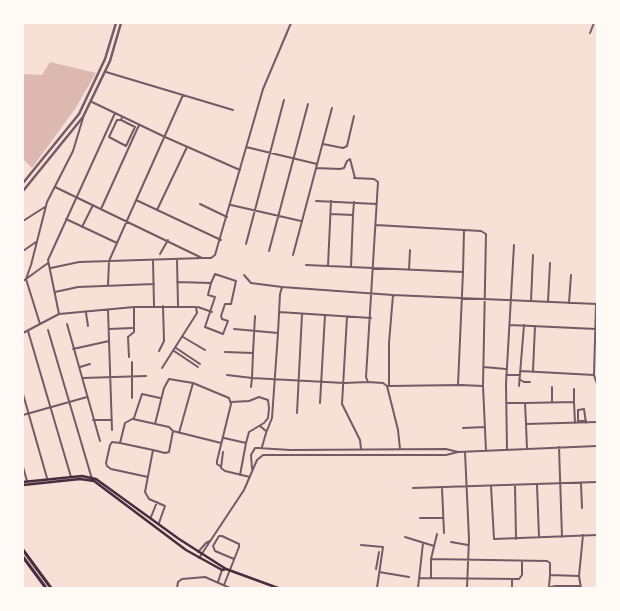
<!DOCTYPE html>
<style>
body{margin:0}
#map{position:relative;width:620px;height:611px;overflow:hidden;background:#f7e1d7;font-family:Literata,serif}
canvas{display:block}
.frame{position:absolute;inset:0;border:24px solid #fffaf5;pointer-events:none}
</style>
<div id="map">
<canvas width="620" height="611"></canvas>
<div class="frame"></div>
</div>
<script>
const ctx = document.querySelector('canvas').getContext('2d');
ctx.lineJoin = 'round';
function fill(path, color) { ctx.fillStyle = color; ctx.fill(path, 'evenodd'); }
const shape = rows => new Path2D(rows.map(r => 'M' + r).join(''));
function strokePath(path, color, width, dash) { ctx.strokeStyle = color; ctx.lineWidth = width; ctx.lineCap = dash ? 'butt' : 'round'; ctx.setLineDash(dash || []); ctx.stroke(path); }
fill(shape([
 [50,62,96,73,75,109,32,168,23,159,23,74,42,75]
]), '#dcb8b0');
strokePath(shape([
 [590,33,594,23],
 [106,72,233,110],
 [92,102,165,137,240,170],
 [121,120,135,127,126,146,109,137,117,120,121,120,122,117],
 [323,144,343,148,347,146,354,116],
 [246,147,317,164],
 [316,168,340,169,344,168,347,161,350,159,355,178],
 [354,178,374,179,378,182,366,377,368,382,383,383,387,386],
 [55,187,202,258],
 [136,200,221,240],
 [316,201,377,204],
 [200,204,227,217],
 [231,205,301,221],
 [101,209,139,125],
 [157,210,187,147],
 [331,214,353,215,351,267],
 [353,215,354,202],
 [66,219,117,243,183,95],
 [23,221,45,207],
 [376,225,481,231,486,234,483,386],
 [82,227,93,205],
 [246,244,284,100],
 [23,251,36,242],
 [269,251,308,104],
 [160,254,168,240],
 [293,255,332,108],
 [177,259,178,306],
 [153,260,154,306],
 [306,265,463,272,458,385],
 [328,266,331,201],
 [51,268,79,262,203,258,211,258,215,255,263,89,291,23],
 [409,270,410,250],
 [463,272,464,230],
 [244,275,251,283,282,287],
 [23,281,26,279,31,265,47,202,73,151,83,118],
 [177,282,211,283,215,274,236,281,231,304,225,304,221,316,222,319,228,321,223,334,205,327,215,297,208,295,211,283],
 [108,286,109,261,117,243],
 [55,292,78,287,154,284],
 [531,301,533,255],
 [548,302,550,263],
 [569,303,571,275],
 [596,304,594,375,597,384],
 [198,307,212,312],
 [108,310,112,430],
 [279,312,371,318],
 [86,313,88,326],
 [59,314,48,260,115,113],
 [347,317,342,404,360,440,361,449],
 [40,324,26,279,48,263],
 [67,324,100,441],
 [510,325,596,329],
 [109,329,132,328],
 [234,329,278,333,272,418,266,433,262,447],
 [48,330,92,479],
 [28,331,71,477],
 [23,333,59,314,134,307,196,307,197,313,162,368],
 [278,333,280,294,282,287,393,295,597,304],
 [183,337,205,350],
 [176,348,200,364],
 [73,349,109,341],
 [159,351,164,341,163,306],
 [174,351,198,367],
 [225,352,253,353,252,378,344,383,368,382],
 [253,353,255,316],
 [129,357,128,337,134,332,134,307],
 [132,362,132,398],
 [80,367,90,364],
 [484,367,506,369],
 [520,371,594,375],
 [533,371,535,326],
 [227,375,252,378,251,387],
 [506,375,519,375],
 [83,378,146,376],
 [519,379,524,382,530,382],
 [389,386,389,343,393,295],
 [519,386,524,325],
 [552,387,552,402],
 [23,394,47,478],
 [231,402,249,401,259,397,268,400,269,408,268,418,264,423,249,432,246,443],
 [574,402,574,389],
 [320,403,325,315],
 [506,403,524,403],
 [297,413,302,314],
 [23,415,87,397],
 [133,419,169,427,173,431,169,452,165,453,153,450,145,492,149,499,165,506,159,523],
 [93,420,112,420],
 [578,421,586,421],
 [578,422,578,410,584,409,586,423],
 [575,423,574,402,525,403,526,424,597,422],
 [155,424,164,388,169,379,193,383,229,398,231,404,217,461,217,464,220,466],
 [526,424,527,449],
 [260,426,266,431],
 [463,428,485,427],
 [173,431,221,443],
 [179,433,193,383],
 [224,438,246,443,240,475],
 [120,443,153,450],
 [559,447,562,537],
 [400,449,398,430,387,386,461,385,483,386,486,451],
 [507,450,506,384,514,245],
 [223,452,221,468,225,471,250,477],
 [465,452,469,539,467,588],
 [23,467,27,481],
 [252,469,251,455,255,448,258,448,290,450,446,449,458,452],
 [148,477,111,469,107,466,106,463,110,445,112,442,120,443,125,423,134,418,142,394,160,398],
 [581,483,582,508],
 [515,485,516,539],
 [537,485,539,537],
 [491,486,494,539,597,535],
 [413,488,597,482],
 [442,488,444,533],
 [151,517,157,502],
 [420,518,443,518],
 [405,537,434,546],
 [451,542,468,545],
 [361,545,383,547,377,588],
 [198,552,206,543,210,541],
 [199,558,244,490,257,460,263,455,446,455,458,452,597,446],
 [431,559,547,561,550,563,550,575,579,576],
 [376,569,379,552],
 [379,572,409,577],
 [419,578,519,579,522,575,522,561],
 [431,578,431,559,437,534],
 [218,582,222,570],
 [224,585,239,547,239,544,222,536,219,536,213,546,215,551,234,559],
 [549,587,550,575],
 [177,588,178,582,182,579,205,577,230,588],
 [418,588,423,543],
 [512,588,512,579],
 [547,588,555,586,580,586],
 [581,588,579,576,583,535]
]), '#755966', 2);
strokePath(shape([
 [23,183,79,114,105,59,116,23],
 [23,191,83,117,110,61,121,23]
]), '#755966', 2.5);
strokePath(shape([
 [23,482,82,476,96,479,179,539,226,569,278,588],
 [23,485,80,479,94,481,186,550,222,570,226,569]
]), '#4a2c40', 2.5);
strokePath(shape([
 [23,550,51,588],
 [23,557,46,588]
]), '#4a2c40', 3);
</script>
